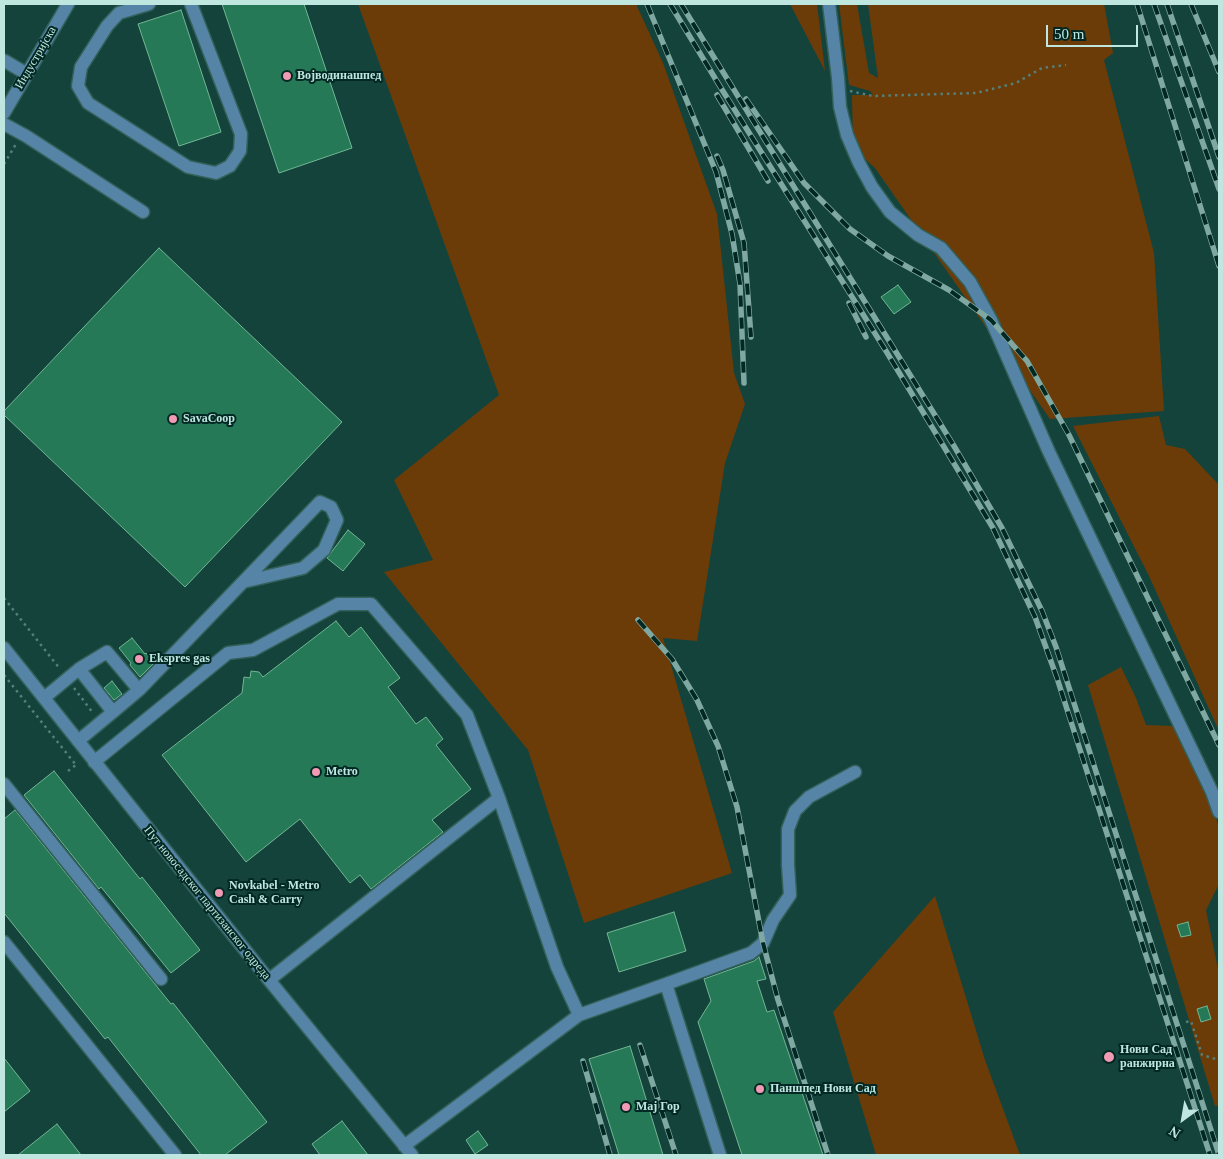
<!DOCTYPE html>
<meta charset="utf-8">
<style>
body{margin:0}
#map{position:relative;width:1223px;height:1159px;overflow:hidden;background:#14433c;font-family:"Times New Roman",serif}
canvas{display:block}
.frame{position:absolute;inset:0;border:5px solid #bfe7df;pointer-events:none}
.north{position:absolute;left:1158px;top:1094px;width:50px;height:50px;-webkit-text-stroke:4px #022823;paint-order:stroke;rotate:212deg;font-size:14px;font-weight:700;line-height:20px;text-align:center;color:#bfe7df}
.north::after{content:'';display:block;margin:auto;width:18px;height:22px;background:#bfe7df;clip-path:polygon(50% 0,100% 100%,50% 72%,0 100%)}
.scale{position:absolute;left:1046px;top:25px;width:92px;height:22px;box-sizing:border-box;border:2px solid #bfe7df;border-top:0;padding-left:6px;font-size:15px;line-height:18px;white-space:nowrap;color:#bfe7df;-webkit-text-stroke:4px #022823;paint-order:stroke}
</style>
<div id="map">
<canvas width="1223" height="1159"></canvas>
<div class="frame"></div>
<div class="north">N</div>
<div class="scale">50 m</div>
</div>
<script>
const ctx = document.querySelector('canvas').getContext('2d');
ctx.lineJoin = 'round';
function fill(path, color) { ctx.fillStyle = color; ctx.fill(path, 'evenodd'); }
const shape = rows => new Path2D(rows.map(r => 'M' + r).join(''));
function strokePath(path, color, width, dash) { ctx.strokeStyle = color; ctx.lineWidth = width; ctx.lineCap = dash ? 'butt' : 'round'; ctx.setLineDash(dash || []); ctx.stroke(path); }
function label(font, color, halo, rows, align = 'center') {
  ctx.font = font + ' "Times New Roman",serif'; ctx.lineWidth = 4; ctx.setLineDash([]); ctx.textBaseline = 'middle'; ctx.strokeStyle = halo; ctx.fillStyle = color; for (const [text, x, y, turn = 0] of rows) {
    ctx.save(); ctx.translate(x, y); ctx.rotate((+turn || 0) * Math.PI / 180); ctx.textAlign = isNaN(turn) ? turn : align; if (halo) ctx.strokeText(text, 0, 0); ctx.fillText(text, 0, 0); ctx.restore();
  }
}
fill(shape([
 [358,4,636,4,663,63,717,214,734,373,745,404,725,463,697,641,663,638,732,873,584,923,528,750,384,572,433,560,394,480,499,395],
 [790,4,817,4,825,71],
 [839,4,857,4,869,73,878,78,868,4,1104,4,1113,53,1104,60,1154,253,1164,411,1050,419,875,168,853,148,852,95,873,95,870,91,849,85],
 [1159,416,1166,445,1185,449,1219,485,1219,731,1149,576,1073,426],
 [1121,667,1136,698,1146,725,1174,726,1212,803,1219,829,1219,884,1206,910,1219,974,1219,1105,1215,1106,1088,685],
 [935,896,985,1060,1020,1155,876,1155,833,1012]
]), '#6b3c08');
const building = shape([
 [222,4,304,4,352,148,279,173,222,4],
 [181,10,221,132,179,146,138,24,181,10],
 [159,248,342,422,185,587,4,415,4,411,159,248],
 [898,285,911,302,894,314,881,297,898,285],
 [348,530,365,544,343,571,327,558,348,530],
 [336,621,349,637,361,627,400,678,388,687,416,724,426,717,443,739,436,745,471,789,432,820,443,832,371,889,360,875,350,883,300,819,246,862,162,755,242,693,244,677,250,678,251,671,259,672,263,677,336,621],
 [132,638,145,654,146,653,154,663,140,677,130,665,131,663,119,648,132,638],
 [112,681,122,694,114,700,104,688,112,681],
 [54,771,140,879,142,877,200,950,171,973,101,887,99,889,24,795,54,771],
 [15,810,171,1004,173,1003,267,1122,225,1155,201,1155,108,1037,105,1039,4,913,4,819,15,810],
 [674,912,686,951,619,972,607,933,674,912],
 [1188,922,1191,935,1181,937,1177,925,1188,922],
 [759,957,766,979,757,981,767,1012,774,1010,823,1155,742,1155,698,1022,711,1001,704,979,754,961,759,957],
 [1207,1006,1211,1019,1201,1022,1197,1009,1207,1006],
 [630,1046,663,1155,619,1155,589,1059,630,1046],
 [4,1058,30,1091,4,1112,4,1058],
 [342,1121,368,1155,320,1155,312,1144,342,1121],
 [57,1124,81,1155,18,1155,57,1124],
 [478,1131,488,1145,475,1154,466,1140,478,1131]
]);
fill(building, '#267956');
strokePath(building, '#71b694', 1);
const minor = shape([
 [149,4,119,13,107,26,81,67,78,86,88,103,188,167,216,173,230,166,240,151,241,134,191,4],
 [829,4,838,78,840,107,847,135,859,163,872,187,890,212,918,235,941,248,970,282,991,320,1049,452,1212,792,1219,812],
 [4,62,5,61,27,74],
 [4,113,68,4],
 [4,124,26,136,143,212],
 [4,648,269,980,412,1155],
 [79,669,107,652,139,690],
 [44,698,79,669,113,712,78,741],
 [113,712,139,690,320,502,331,507,337,520,324,550,303,568,243,582],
 [94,762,228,653,253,650,338,604,371,604,467,715,499,798],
 [4,784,161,979],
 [4,942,175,1155],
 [269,980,499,798,557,967,579,1015,404,1146],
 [666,984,751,953,763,943,773,920,790,895,788,865,788,829,795,811,809,797,855,772],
 [579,1015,666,984,720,1155]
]);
strokePath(minor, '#336159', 15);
strokePath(shape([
 [850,91,873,96,976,93,1016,83,1042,68,1066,65],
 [4,164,16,144],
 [4,598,60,669],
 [4,675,76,765],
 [74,688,93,713],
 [68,771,76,765],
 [1186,1022,1191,1021,1202,1055,1219,1060]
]), '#548079', 2.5, [2.5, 4]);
strokePath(minor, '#5584a6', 12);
const rail = shape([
 [647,4,716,172,732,234,740,284,744,383],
 [670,4,721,88,886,351,993,528,1035,617,1057,678,1210,1155],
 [681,4,954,446,1002,528,1042,611,1056,647,1219,1155],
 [1137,4,1219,266],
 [1154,4,1219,189],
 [1167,4,1219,157],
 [1191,4,1219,72],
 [717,95,768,181],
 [746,99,804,183,850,229,888,256,949,290,991,320,1027,361,1069,435,1219,745],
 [717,156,723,170,744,243,751,337],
 [849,303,866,337],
 [638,620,672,659,697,700,718,746,737,807,763,943,778,1000,828,1155],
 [640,1045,676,1155],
 [583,1061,610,1155]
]);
strokePath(rail, '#7ea8a1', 5.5);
strokePath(rail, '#022823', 4, [11]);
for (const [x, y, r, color] of [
 [287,76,5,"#f19ab3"],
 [173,419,5,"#f19ab3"],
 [139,659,5,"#f19ab3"],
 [316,772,5,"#f19ab3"],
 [219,893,5,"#f19ab3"],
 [1109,1057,6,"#f19ab3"],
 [760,1089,5,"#f19ab3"],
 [626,1107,5,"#f19ab3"]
]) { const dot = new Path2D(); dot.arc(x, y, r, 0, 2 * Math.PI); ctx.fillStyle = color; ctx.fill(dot); strokePath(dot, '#022823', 2); }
label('12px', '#bfe7df', '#022823', [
 ["Индустријска",36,58,-60],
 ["Пут новосадског партизанског одреда",207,903,51]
]);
label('bold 12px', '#bfe7df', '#022823', [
 ["Војводинашпед",297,76],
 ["SavaCoop",183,419],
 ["Ekspres gas",149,659],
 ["Metro",326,772],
 ["Novkabel - Metro",229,886],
 ["Cash & Carry",229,900],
 ["Нови Сад",1120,1050],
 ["ранжирна",1120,1064],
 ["Паншпед Нови Сад",770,1089],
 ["Мај Гор",636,1107]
], 'left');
</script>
